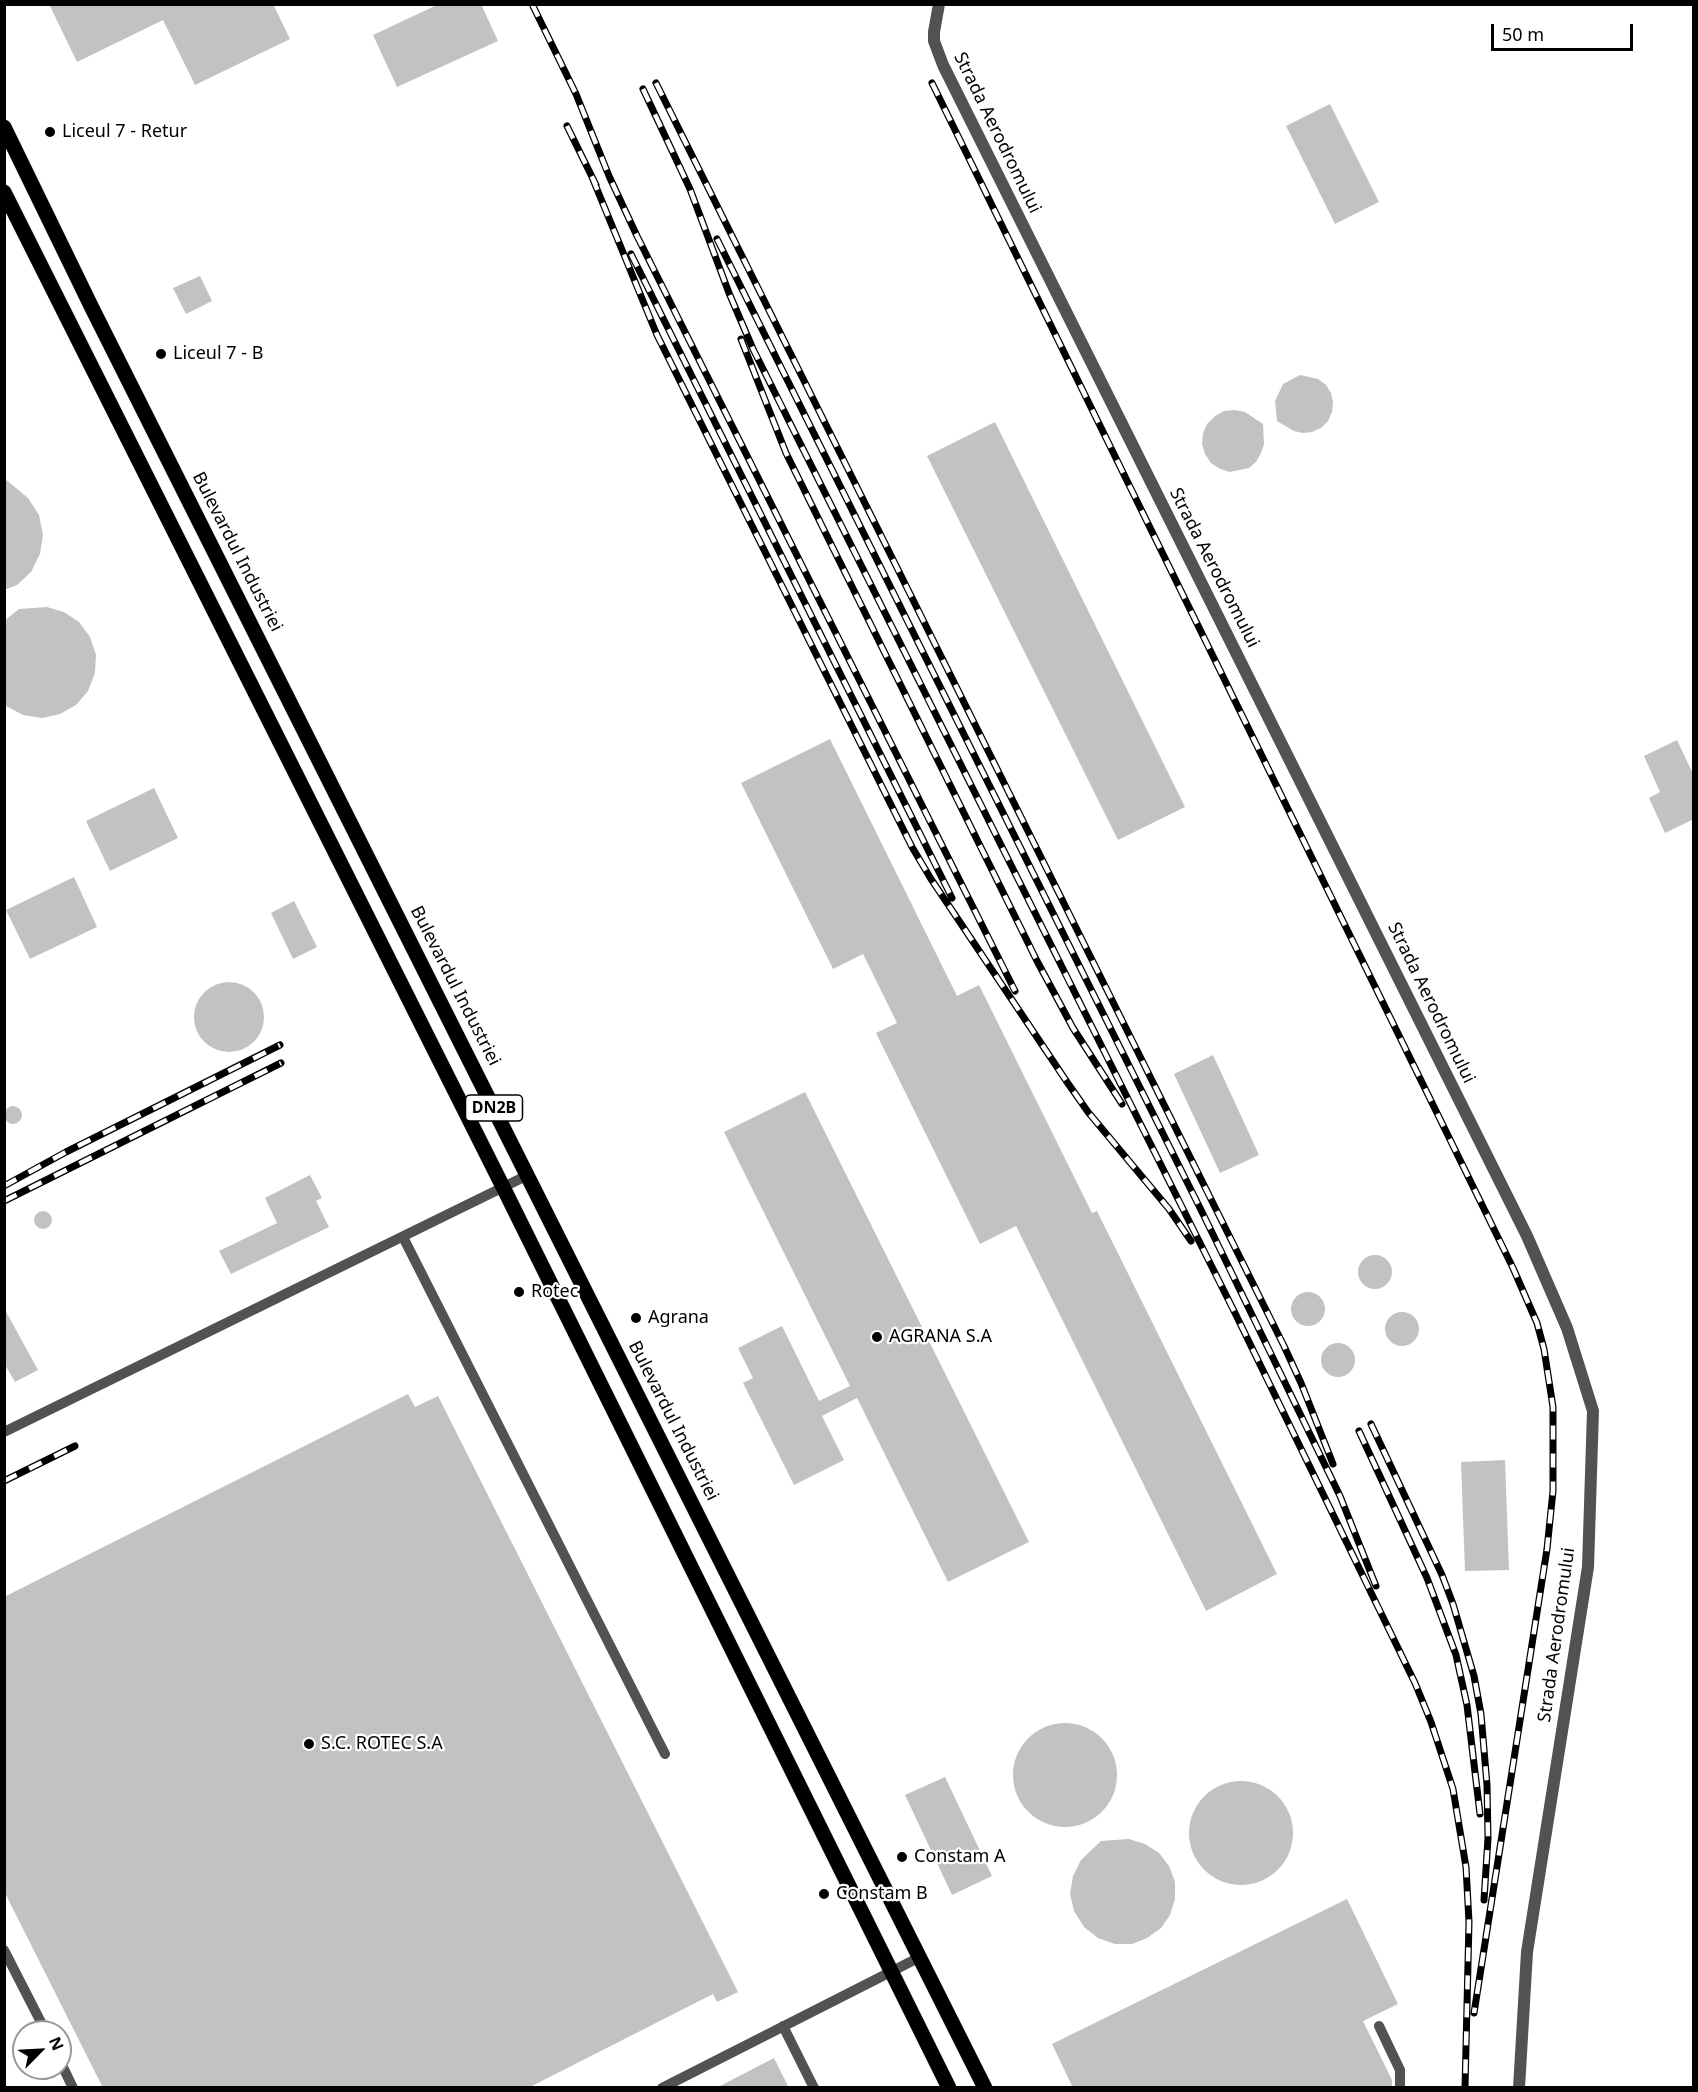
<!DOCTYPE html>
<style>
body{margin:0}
#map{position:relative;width:1698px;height:2092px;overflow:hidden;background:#fff;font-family:"Noto Sans",sans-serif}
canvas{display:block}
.frame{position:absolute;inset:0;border:6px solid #000;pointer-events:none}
.north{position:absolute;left:12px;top:2020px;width:60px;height:60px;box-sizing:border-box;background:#fff;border:2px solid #999;border-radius:50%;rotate:66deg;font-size:16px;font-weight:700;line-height:24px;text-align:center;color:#000}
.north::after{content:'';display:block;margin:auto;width:21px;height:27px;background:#000;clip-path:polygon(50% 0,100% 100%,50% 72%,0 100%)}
.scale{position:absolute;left:1491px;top:24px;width:142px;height:27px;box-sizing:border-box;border:3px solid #000;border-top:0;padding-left:8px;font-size:18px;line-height:21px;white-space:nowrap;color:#000;-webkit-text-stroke:4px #fff;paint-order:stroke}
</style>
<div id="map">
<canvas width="1698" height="2092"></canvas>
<div class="frame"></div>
<div class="north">N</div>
<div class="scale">50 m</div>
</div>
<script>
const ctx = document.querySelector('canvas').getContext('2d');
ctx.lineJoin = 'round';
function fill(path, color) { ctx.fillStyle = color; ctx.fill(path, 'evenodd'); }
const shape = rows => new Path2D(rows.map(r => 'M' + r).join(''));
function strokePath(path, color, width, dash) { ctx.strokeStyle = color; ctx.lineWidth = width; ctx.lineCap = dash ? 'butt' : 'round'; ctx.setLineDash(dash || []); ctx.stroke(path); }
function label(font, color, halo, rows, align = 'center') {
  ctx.font = font + ' "Noto Sans",sans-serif'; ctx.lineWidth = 4.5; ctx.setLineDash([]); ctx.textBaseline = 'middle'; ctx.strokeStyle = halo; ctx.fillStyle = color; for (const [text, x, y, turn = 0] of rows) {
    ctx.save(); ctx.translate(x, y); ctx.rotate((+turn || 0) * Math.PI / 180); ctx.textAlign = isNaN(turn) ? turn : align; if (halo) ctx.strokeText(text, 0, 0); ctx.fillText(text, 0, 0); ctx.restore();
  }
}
fill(shape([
 [49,4,273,4,290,39,195,85,163,20,77,62],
 [439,4,481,4,498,41,397,87,373,35],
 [1330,104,1379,202,1335,224,1286,126],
 [200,276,212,301,186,314,173,288],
 [1300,375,1318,379,1326,385,1331,393,1333,402,1332,412,1328,421,1321,428,1312,432,1303,433,1294,431,1277,421,1275,401,1283,384],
 [1235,410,1245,412,1263,424,1264,444,1261,453,1256,462,1249,468,1230,472,1220,469,1211,463,1205,454,1202,444,1203,433,1207,424,1215,416,1224,411],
 [995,422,1185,807,1118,840,927,456],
 [4,478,28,498,39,515,43,535,40,554,31,572,17,585,4,590],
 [47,607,64,612,79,622,90,637,96,655,95,673,88,691,76,705,60,714,42,718,23,715,4,705,4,621,19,609],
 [830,739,957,996,979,985,1092,1213,1097,1211,1277,1574,1206,1611,1016,1226,980,1244,876,1033,897,1023,863,954,833,969,741,783],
 [1677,740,1694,776,1694,819,1665,833,1649,798,1660,792,1644,756],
 [154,788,178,838,110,871,86,821],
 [74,877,97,927,30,959,6,910],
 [294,901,317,947,293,959,271,913],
 '194 1017a35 35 0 1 1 70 0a35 35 0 1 1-70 0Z',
 [1213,1055,1259,1155,1220,1173,1174,1074],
 [805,1092,1029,1542,948,1582,857,1398,822,1416,844,1460,794,1485,743,1383,753,1378,738,1348,782,1326,819,1401,850,1386,724,1132],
 '4 1115a9 9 0 1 1 18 0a9 9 0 1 1-18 0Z',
 [310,1175,322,1198,316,1201,329,1227,231,1274,219,1251,277,1223,265,1198],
 '34 1220a9 9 0 1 1 18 0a9 9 0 1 1-18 0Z',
 '1358 1272a17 17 0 1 1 34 0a17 17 0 1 1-34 0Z',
 '1291 1309a17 17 0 1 1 34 0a17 17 0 1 1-34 0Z',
 [4,1308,38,1370,15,1382,4,1363],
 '1385 1329a17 17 0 1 1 34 0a17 17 0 1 1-34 0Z',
 '1321 1360a17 17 0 1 1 34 0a17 17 0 1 1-34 0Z',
 [408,1394,415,1407,438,1396,738,1992,717,2002,713,1994,528,2088,103,2088,4,1891,4,1597],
 [1505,1460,1509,1570,1465,1571,1461,1462],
 '1013 1775a52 52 0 1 1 104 0a52 52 0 1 1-104 0Z',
 [945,1777,992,1876,952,1895,905,1795],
 '1189 1833a52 52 0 1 1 104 0a52 52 0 1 1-104 0Z',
 [1129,1839,1145,1844,1159,1853,1169,1866,1175,1882,1175,1899,1170,1915,1161,1928,1147,1938,1132,1944,1115,1944,1098,1938,1084,1927,1074,1911,1070,1894,1073,1876,1081,1860,1101,1841],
 [1347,1899,1398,2004,1363,2021,1392,2080,1392,2088,1073,2088,1052,2044],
 [774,2058,789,2088,716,2088]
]), '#c2c2c2');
const primary = shape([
 [4,127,92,308,985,2088],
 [4,192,503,1187,949,2088]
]);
strokePath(primary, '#dbdbdb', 16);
strokePath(shape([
 [403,1237,665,1754],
 [4,1432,528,1175],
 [4,1950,46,2032],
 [783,2026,814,2088],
 [1379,2026,1400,2070,1400,2088],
 [60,2061,73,2088],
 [662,2088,920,1957]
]), '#525252', 10);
strokePath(shape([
 [939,4,934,32,934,41,943,65,1527,1236,1567,1328,1593,1411,1588,1567,1527,1952,1519,2088]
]), '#525252', 12);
strokePath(primary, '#000', 15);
const rail = shape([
 [532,4,576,94,609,176,637,236,1015,991],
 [656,83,1284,1346,1301,1383,1333,1464],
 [932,83,1513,1268,1537,1323,1544,1349,1553,1407,1553,1491,1547,1549,1474,2013],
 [643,89,690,189,729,293,753,349,1235,1313,1415,1683,1431,1722,1453,1789,1466,1867,1469,1922,1465,2088],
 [567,126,596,185],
 [592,177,657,335,912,847,931,879,1067,1082,1088,1112,1169,1209,1191,1241],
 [717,239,1203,1214,1340,1496,1376,1586],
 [631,254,952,898],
 [741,339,786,453,1037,961,1073,1028,1122,1104],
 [4,1186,66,1152,280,1045],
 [4,1201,281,1063],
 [1371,1424,1442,1575,1453,1604,1474,1676,1481,1714,1487,1785,1488,1838,1484,1900],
 [1359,1431,1427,1578,1456,1655,1467,1705,1480,1814],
 [4,1481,75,1446]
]);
strokePath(rail, '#000', 7);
strokePath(rail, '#fff', 4.5, [14]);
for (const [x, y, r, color] of [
 [50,132,6,"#000"],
 [161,354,6,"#000"],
 [519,1292,6,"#000"],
 [636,1318,6,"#000"],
 [877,1337,6,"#000"],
 [309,1744,6,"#000"],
 [902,1857,6,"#000"],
 [824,1894,6,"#000"]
]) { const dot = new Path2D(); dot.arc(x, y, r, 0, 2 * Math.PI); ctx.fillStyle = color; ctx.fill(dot); strokePath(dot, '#fff', 2); }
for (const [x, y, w] of [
 [494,1108,57]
]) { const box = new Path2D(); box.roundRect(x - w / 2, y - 13, w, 26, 4.5); ctx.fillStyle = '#fff'; ctx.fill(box); strokePath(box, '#000', 1.5); }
label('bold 16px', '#000', null, [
 ["DN2B",494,1108]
]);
label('18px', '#000', '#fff', [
 ["Liceul 7 - Retur",62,132],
 ["Liceul 7 - B",173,354],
 ["Rotec",531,1292],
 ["Agrana",648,1318],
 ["AGRANA S.A",889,1337],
 ["S.C. ROTEC S.A",321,1744],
 ["Constam A",914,1857],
 ["Constam B",836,1894]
], 'left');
label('18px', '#000', '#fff', [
 ["Strada Aerodromului",997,133,64],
 ["Bulevardul Industriei",237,552,63],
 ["Strada Aerodromului",1214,568,63],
 ["Bulevardul Industriei",455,986,63],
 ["Strada Aerodromului",1431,1003,64],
 ["Bulevardul Industriei",673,1421,63],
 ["Strada Aerodromului",1557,1635,-82]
]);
</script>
